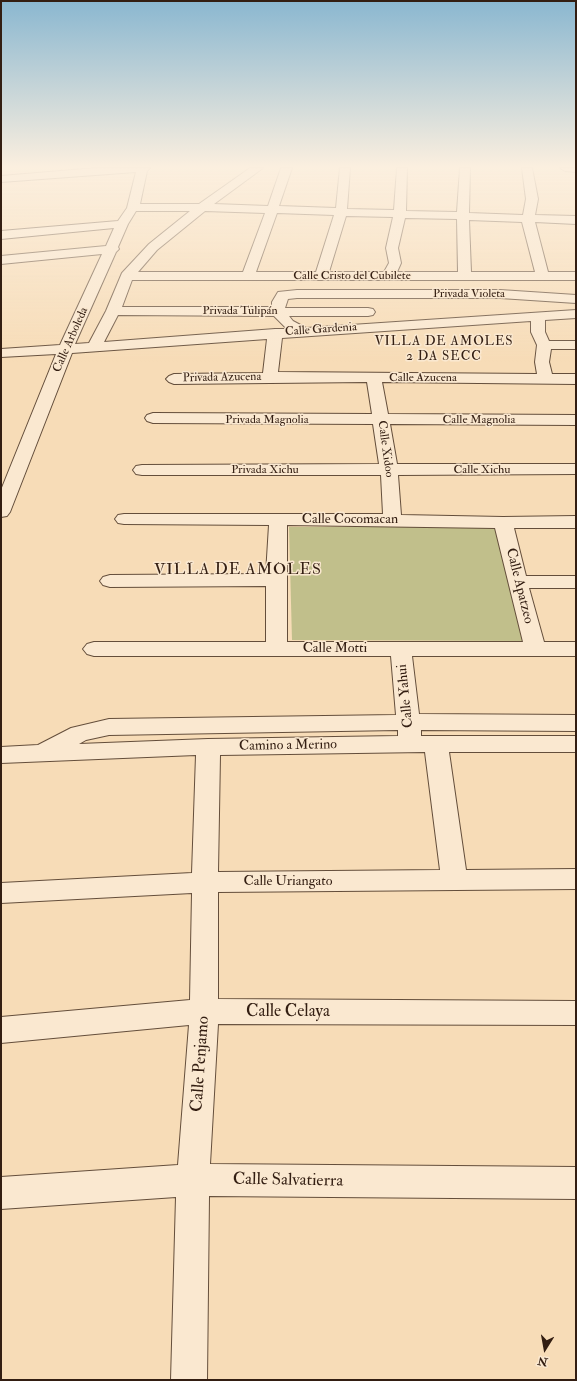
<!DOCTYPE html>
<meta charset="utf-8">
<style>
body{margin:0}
#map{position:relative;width:577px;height:1381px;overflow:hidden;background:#f7dcb7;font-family:"IM FELL Double Pica",serif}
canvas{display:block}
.frame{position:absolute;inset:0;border:2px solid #331e12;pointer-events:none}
.north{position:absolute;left:525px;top:1329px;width:40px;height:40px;-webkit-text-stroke:3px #fae8d0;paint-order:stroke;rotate:191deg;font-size:11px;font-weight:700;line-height:16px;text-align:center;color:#331e12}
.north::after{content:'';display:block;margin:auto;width:14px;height:18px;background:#331e12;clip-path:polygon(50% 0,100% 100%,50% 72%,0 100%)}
</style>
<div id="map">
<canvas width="577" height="1381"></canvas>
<div class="frame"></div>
<div class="north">N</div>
</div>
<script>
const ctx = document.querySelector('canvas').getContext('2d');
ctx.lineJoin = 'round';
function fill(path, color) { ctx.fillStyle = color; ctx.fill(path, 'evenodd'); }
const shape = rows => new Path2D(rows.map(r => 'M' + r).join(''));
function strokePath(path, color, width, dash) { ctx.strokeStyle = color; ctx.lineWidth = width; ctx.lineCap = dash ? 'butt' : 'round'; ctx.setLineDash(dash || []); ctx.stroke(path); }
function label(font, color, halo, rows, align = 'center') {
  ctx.font = font + ' "IM FELL Double Pica",serif'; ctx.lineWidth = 3; ctx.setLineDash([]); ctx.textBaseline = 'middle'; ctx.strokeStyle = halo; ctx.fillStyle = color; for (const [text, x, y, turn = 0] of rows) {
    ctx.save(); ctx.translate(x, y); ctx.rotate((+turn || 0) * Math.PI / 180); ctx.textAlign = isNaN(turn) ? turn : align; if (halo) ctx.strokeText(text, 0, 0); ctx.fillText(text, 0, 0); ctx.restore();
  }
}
fill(shape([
 [497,526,522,641,292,640,289,527]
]), '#c1bf8b');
const minor = shape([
 [96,168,150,168,147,171,140,204,199,204,250,168,263,168,214,204,268,206,281,168,292,168,279,206,336,208,340,168,350,168,347,209,394,210,397,168,407,168,406,211,457,212,460,168,470,168,469,213,523,215,526,199,522,168,532,168,538,199,535,215,576,216,576,224,535,222,548,272,576,272,576,280,132,280,122,307,272,307,272,302,278,292,297,290,500,290,576,295,576,303,500,298,297,298,288,299,285,308,368,308,373,309,375,312,373,315,368,316,289,316,293,321,306,328,576,310,576,318,545,320,545,332,549,341,576,341,576,349,551,349,549,362,552,374,576,374,576,384,382,382,388,414,576,415,576,425,390,424,397,464,576,464,576,474,398,475,401,515,503,517,576,516,576,528,514,528,526,576,576,576,576,588,529,588,544,642,576,642,576,656,412,656,419,714,576,715,576,731,421,730,421,736,576,736,576,752,449,752,466,870,576,869,576,889,218,892,218,999,576,1001,576,1025,218,1024,210,1164,576,1167,576,1199,209,1196,207,1380,171,1380,176,1197,1,1209,1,1177,178,1165,189,1025,1,1043,1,1017,190,1000,192,893,1,903,1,883,192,873,196,755,1,763,1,747,38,745,71,728,109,719,396,715,391,656,94,656,87,654,83,649,87,644,94,642,266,642,266,586,110,587,103,585,100,581,103,577,110,575,266,574,269,525,124,524,118,523,115,519,118,515,124,514,383,514,381,475,142,475,136,474,133,470,136,466,142,465,379,464,373,424,153,423,147,421,145,418,147,415,153,413,372,414,367,382,174,384,169,382,166,379,169,376,174,374,263,373,267,339,72,353,10,512,7,516,1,517,1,490,56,354,1,357,1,349,60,345,102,254,1,264,1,256,106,246,114,228,1,239,1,231,118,221,127,208,136,172,1,182,1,176,96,168],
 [136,211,190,211,149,244,122,273,106,311,89,343,75,344,116,252,119,249,118,247,128,224,136,211],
 [205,211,265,213,243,272,138,272,157,250,205,211],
 [277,213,334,215,316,272,256,272,277,213],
 [346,216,393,217,386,248,389,263,384,272,329,272,346,216],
 [405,218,457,219,458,272,397,272,401,263,398,248,405,218],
 [469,220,522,222,535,272,471,272,469,220],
 [118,315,274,316,287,329,275,329,104,342,118,315],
 [531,321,531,332,537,345,535,362,537,374,278,372,282,338,531,321],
 [287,525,495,528,523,642,287,642,287,525],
 [398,730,398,736,208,739,79,744,86,740,109,735,398,730],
 [425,752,440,870,218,872,220,755,425,752],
 [560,168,576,168,576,172,565,171,560,168]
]);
strokePath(minor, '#644e3b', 2);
fill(minor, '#fae8d0');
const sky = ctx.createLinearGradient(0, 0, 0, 362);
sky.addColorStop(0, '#8ab7d0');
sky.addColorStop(0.46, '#fbefdf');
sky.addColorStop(1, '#fbefdf00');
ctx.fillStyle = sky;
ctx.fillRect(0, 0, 577, 362);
label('12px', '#331e12', '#fae8d0', [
 ["Calle Cristo del Cubilete",352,276],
 ["Privada Violeta",469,294],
 ["Privada Tulipán",240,311],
 ["Calle Gardenia",321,330,-4],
 ["Calle Arboleda",71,340,-66],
 ["Privada Azucena",222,378,-1],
 ["Calle Azucena",423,378],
 ["Privada Magnolia",267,420],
 ["Calle Magnolia",479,420],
 ["Calle Xidoo",385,449,82],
 ["Privada Xichu",265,470],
 ["Calle Xichu",482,470]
]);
ctx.letterSpacing = '1px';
label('13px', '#331e12', '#fae8d0', [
 ["VILLA DE AMOLES",444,342],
 ["2 DA SECC",444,357]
]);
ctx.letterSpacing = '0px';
label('14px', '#331e12', '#fae8d0', [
 ["Calle Cocomacan",350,520],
 ["Calle Apatzeo",519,586,76],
 ["Calle Motti",335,649],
 ["Calle Yahui",406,696,-96],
 ["Camino a Merino",288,746,-1],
 ["Calle Uriangato",288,882]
]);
ctx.letterSpacing = '1px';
label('16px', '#331e12', '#fae8d0', [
 ["VILLA DE AMOLES",238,571]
]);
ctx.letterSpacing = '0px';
label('17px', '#331e12', '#fae8d0', [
 ["Calle Celaya",288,1012],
 ["Calle Penjamo",201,1064,-86],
 ["Calle Salvatierra",288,1181,1]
]);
</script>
